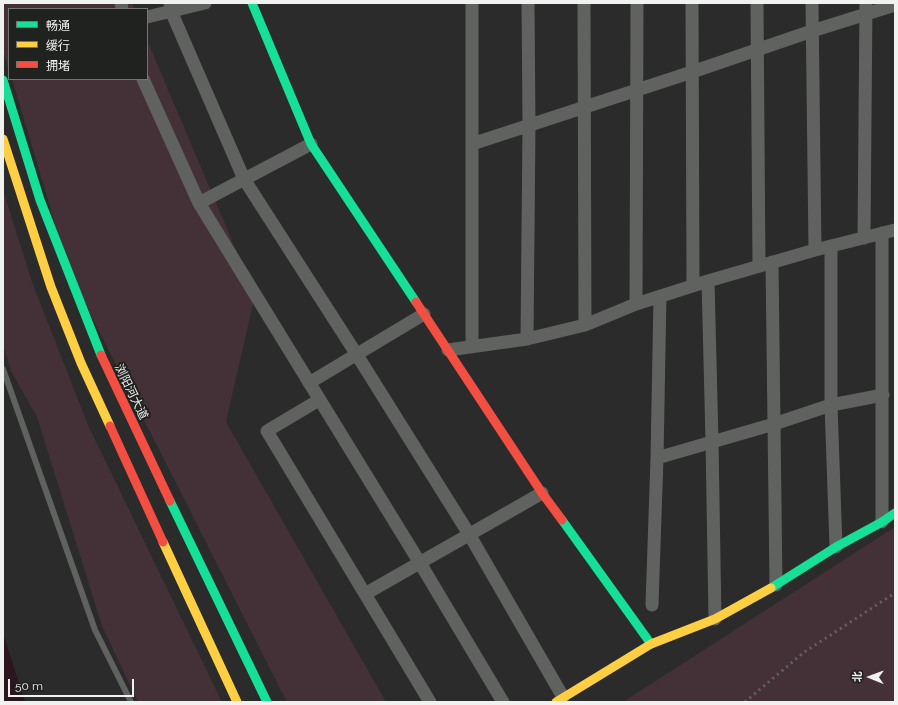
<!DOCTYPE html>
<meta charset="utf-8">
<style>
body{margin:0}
#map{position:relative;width:898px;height:705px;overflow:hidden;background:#2a2b2a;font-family:Raleway,"Noto Sans SC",sans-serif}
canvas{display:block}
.frame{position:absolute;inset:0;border:4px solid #f0f2f0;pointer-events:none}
.legend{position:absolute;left:8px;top:8px;width:140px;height:72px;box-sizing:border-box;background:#20221f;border:1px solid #737573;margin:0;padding:5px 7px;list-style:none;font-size:12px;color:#f0f2f0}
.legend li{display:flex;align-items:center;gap:8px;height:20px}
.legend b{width:20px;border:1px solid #737573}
.north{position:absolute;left:850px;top:657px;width:40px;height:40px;-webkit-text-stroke:3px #20221f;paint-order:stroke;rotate:271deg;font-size:11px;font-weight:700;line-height:16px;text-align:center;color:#f0f2f0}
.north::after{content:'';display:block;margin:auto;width:14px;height:18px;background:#f0f2f0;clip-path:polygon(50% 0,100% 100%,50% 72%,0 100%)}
.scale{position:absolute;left:8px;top:679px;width:126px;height:18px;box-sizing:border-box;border:2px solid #f0f2f0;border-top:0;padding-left:5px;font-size:12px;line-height:14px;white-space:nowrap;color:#f0f2f0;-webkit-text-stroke:3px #20221f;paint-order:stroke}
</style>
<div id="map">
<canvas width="898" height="705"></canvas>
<div class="frame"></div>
<ul class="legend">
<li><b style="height:5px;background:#16e098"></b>畅通</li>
<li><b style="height:5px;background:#ffcf43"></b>缓行</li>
<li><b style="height:5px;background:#f24e42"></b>拥堵</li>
</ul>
<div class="north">北</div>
<div class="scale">50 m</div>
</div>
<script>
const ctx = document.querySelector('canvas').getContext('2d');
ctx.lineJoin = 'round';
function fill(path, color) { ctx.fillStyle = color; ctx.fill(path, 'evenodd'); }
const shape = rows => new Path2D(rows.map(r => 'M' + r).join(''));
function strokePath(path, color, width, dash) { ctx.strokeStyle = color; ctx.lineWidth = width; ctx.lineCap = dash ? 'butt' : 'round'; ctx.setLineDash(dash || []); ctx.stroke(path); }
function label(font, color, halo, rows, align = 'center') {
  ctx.font = font + ' Raleway,"Noto Sans SC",sans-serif'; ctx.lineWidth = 4; ctx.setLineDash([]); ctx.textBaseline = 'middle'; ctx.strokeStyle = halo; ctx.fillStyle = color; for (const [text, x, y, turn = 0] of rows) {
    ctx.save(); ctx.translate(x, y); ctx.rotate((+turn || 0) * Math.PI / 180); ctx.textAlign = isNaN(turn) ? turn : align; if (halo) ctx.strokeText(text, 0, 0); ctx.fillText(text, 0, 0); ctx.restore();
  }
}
fill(shape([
 [3,3,132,3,134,9,9,9,9,70,3,50],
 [147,40,255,295,226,422,386,702,287,702,70,274,12,79,147,79],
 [3,190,33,285,88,425,222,702,138,702,102,626,37,417,11,371,3,345],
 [895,527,895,702,623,702]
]), '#443138');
fill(shape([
 [3,633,25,702,3,702]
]), '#2b161f');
strokePath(shape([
 [3,369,95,630,131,702]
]), '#60625f', 6);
strokePath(shape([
 [121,3,122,9],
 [170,3,171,11,244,179,357,355,469,534,563,697],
 [472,3,472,347],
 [584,3,585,325],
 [692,3,693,286],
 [757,3,759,266],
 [812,3,815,250],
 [147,17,205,3],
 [143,79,199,203,420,563,503,702],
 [472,144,692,72,812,31,895,5],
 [199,203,311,144],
 [882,233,882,522],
 [864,238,866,3],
 [831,246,831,405,836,547],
 [772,262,776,585],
 [708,281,712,441,715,619],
 [636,304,637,3],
 [527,339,529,125,528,3],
 [448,350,527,339,585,325,636,304,708,281,815,250,895,230],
 [309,383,424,314],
 [319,400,267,431,430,702],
 [657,458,774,424,831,405,883,395],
 [365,594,542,493],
 [652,605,657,458,660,296]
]), '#60625f', 13);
strokePath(shape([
 [252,3,311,144,416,302],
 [3,80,40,200,101,355],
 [170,501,267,702],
 [562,520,651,644],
 [771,588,836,547,882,522,895,513]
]), '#16e098', 9);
strokePath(shape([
 [3,139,51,287,81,363,110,426],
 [163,542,237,702],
 [556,702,651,644,715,619,771,588]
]), '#ffcf43', 9);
strokePath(shape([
 [416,302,542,493,562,520],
 [101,355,170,501],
 [110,426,163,542]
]), '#f24e42', 9);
strokePath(shape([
 [745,702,803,653,895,593]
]), '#606260', 3, [2, 4]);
label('12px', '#f0f2f0', '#20221f', [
 ["浏阳河大道",131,392,64]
]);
</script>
